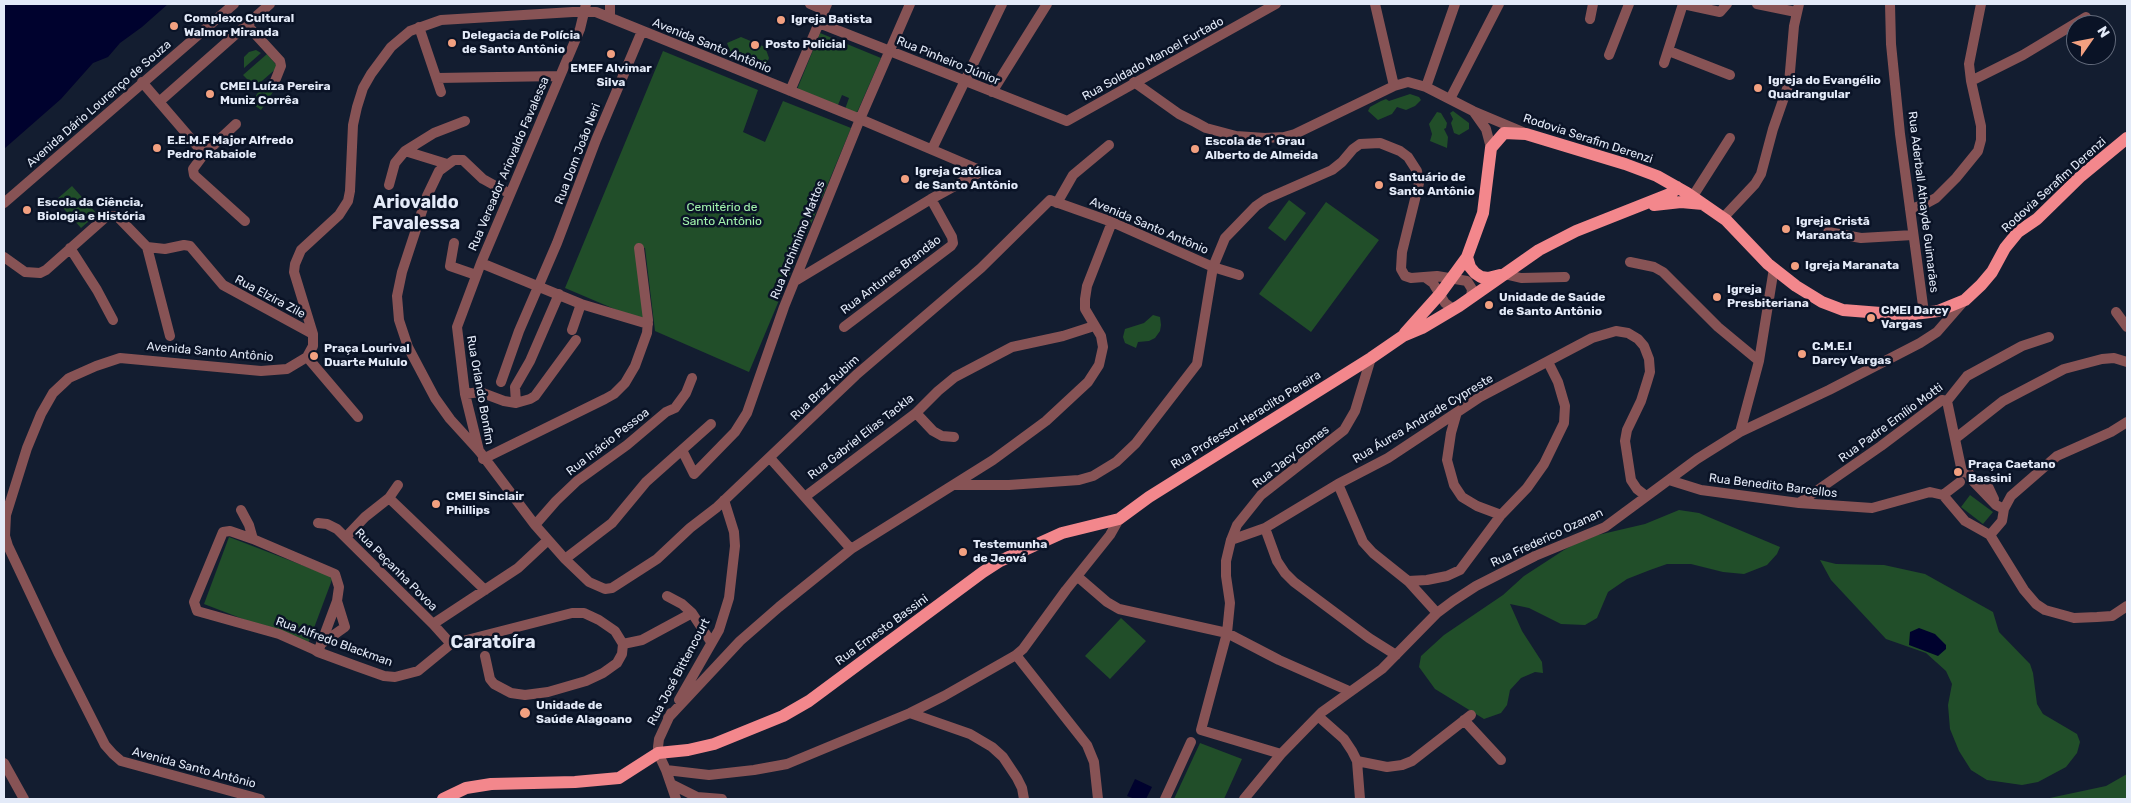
<!DOCTYPE html>
<meta charset="utf-8">
<style>
body{margin:0}
#map{position:relative;width:2131px;height:803px;overflow:hidden;background:#131d30;font-family:Rubik,sans-serif}
canvas{display:block}
.frame{position:absolute;inset:0;border:5px solid #e3eaf8;pointer-events:none}
.north{position:absolute;left:2066px;top:15px;width:50px;height:50px;box-sizing:border-box;background:#0a1326;border:1px solid #61697a;border-radius:50%;rotate:57deg;font-size:14px;font-weight:700;line-height:20px;text-align:center;color:#e3eaf8}
.north::after{content:'';display:block;margin:auto;width:18px;height:22px;background:#f2a080;clip-path:polygon(50% 0,100% 100%,50% 72%,0 100%)}
</style>
<div id="map">
<canvas width="2131" height="803"></canvas>
<div class="frame"></div>
<div class="north">N</div>
</div>
<script>
const ctx = document.querySelector('canvas').getContext('2d');
ctx.lineJoin = 'round';
function fill(path, color) { ctx.fillStyle = color; ctx.fill(path, 'evenodd'); }
const shape = rows => new Path2D(rows.map(r => 'M' + r).join(''));
function strokePath(path, color, width, dash) { ctx.strokeStyle = color; ctx.lineWidth = width; ctx.lineCap = dash ? 'butt' : 'round'; ctx.setLineDash(dash || []); ctx.stroke(path); }
function label(font, color, halo, rows, align = 'center') {
  ctx.font = font + ' Rubik,sans-serif'; ctx.lineWidth = 5; ctx.setLineDash([]); ctx.textBaseline = 'middle'; ctx.strokeStyle = halo; ctx.fillStyle = color; for (const [text, x, y, turn = 0] of rows) {
    ctx.save(); ctx.translate(x, y); ctx.rotate((+turn || 0) * Math.PI / 180); ctx.textAlign = isNaN(turn) ? turn : align; if (halo) ctx.strokeText(text, 0, 0); ctx.fillText(text, 0, 0); ctx.restore();
  }
}
fill(shape([
 [820,33,881,58,855,117,844,112,849,98,842,95,836,110,796,92],
 [741,37,765,47,769,58,767,63,757,68,732,56,727,43],
 [256,50,261,53,244,68,244,57,249,52],
 [663,51,758,90,743,132,765,142,783,101,851,128,822,198,811,194,806,207,816,212,749,372,655,331,645,248,636,247,645,322,565,288],
 [267,54,278,67,255,87,243,75],
 [265,82,275,89,261,110,251,103],
 [1410,94,1419,97,1421,100,1415,106,1406,110,1397,107,1392,114,1378,120,1368,111,1370,107,1381,101,1386,99,1389,101],
 [1453,111,1469,123,1469,129,1459,135,1454,133,1451,123,1453,119,1450,113],
 [1437,112,1441,113,1447,123,1446,128,1444,129,1448,137,1447,148,1430,141,1432,134,1429,124],
 [72,186,97,214,81,228,56,200],
 [1289,200,1306,213,1285,241,1268,228],
 [1326,202,1379,240,1311,332,1259,294],
 [1153,315,1160,317,1161,325,1160,331,1155,338,1149,341,1138,342,1136,348,1125,343,1123,337,1125,329,1144,323],
 [1970,495,1993,512,1983,524,1961,507],
 [1679,510,1699,513,1780,547,1777,554,1767,565,1744,574,1723,572,1691,564,1667,564,1650,570,1627,579,1608,592,1597,618,1585,625,1561,624,1529,608,1510,604,1522,631,1542,662,1543,673,1535,672,1521,678,1510,690,1507,705,1501,713,1484,719,1435,689,1419,667,1421,656,1444,635,1503,595,1524,576,1564,550,1585,538,1645,524],
 [229,537,333,577,308,644,204,604],
 [1820,560,1836,564,1884,565,1925,574,1993,612,1999,632,2030,664,2033,673,2037,704,2043,714,2077,734,2080,742,2077,753,2066,767,2038,782,2022,785,1987,780,1971,770,1959,751,1950,729,1948,705,1952,684,1946,671,1926,653,1886,639,1831,580],
 [1121,618,1146,641,1110,679,1085,656],
 [1200,743,1242,759,1224,799,1174,799],
 [2127,774,2127,799,2045,799,2106,786]
]), '#214e29');
fill(shape([
 [4,4,168,4,142,27,120,43,108,57,93,63,61,99,4,149],
 [1919,628,1935,634,1946,645,1946,649,1938,656,1909,645,1910,632],
 [1135,779,1152,787,1146,799,1135,799,1127,796]
]), '#00022e');
strokePath(shape([
 [810,4,824,10],
 [1375,4,1394,86],
 [1683,4,1720,12,1727,4],
 [1757,4,1796,12],
 [1890,4,1891,44,1900,134,1924,313],
 [610,18,610,4],
 [1590,19,1593,4],
 [819,23,1067,121,1276,4],
 [247,25,280,61,281,66,275,81],
 [419,27,441,92],
 [1669,51,1730,75],
 [1609,55,1629,4],
 [1664,63,1683,4],
 [437,78,560,76],
 [1971,81,2023,55,2086,17],
 [142,82,204,154,193,169,194,175,245,221],
 [1134,82,1179,114,1195,122,1206,128,1236,136,1265,138,1284,137,1295,134,1394,86,1408,82,1426,87,1473,111,1523,132],
 [1426,87,1455,4],
 [790,91,827,4],
 [992,92,1047,4],
 [1450,99,1499,4],
 [159,102,270,4],
 [1474,112,1486,129,1491,148],
 [932,149,1002,4],
 [204,154,236,124],
 [447,164,405,151,434,133,465,121],
 [389,185,395,163,405,151],
 [510,194,483,179,463,160,454,160,439,171,427,196,402,272,397,296,399,320,408,347,435,398,450,419,480,452,535,525,565,559,589,582,605,589,612,588,657,559,690,528,716,508,856,375,981,268,1050,200,1112,222,1213,267,1239,275],
 [1693,196,1730,138],
 [4,203,234,4],
 [1057,203,1073,175,1109,145],
 [1910,209,1923,205,1936,198,1956,178,1978,151,1981,140,1981,126,1971,81,1969,64,1981,4],
 [1723,218,1755,184,1761,174,1773,129,1789,83,1794,26,1799,4],
 [1828,232,1861,238,1913,235],
 [454,243,450,266,476,275],
 [147,247,170,336],
 [70,248,97,290,113,320],
 [4,257,25,272,40,273,46,270,107,216,117,216,147,247,165,249,184,245,190,246,223,285,313,334],
 [1630,262,1654,267,1663,272,1718,327,1759,361],
 [481,263,581,304,648,324],
 [1504,274,1521,278,1565,277],
 [1426,278,1433,283,1445,303,1453,309],
 [795,281,931,199,982,171],
 [2116,312,2127,327],
 [844,327,951,246,953,243,952,237,931,199],
 [572,330,581,304],
 [307,357,358,417],
 [501,382,519,331,557,243,596,140,642,31],
 [465,394,480,392,504,401,516,403,530,399,535,396,576,340],
 [1947,401,1962,472],
 [516,403,515,387,530,361,559,294],
 [1457,412,1451,433,1447,460,1454,485,1462,497,1477,506,1501,515],
 [916,413,933,431,942,436,954,437],
 [2127,422,2111,432,2057,456,2011,496,2004,509,2002,521,1990,535,2024,590,2036,604,2045,610,2074,618,2097,617,2112,616,2127,606],
 [1740,432,1759,361,1774,268],
 [1956,438,2003,401,2064,369,2102,359,2114,358,2127,362],
 [479,451,465,394,457,327,481,263,580,29,586,4],
 [683,452,694,474,735,432,747,413,784,307,860,119,910,4],
 [770,458,851,549],
 [483,459,605,399,614,394,625,383,635,366,647,333,648,320,639,248],
 [1962,472,1969,473,1971,479,1996,505,2004,509],
 [1972,477,1987,484,1994,499],
 [1669,480,1701,490,1799,503,1872,508,1930,492,1943,495,1960,482],
 [1338,484,1363,542,1373,553,1408,581,1437,613],
 [954,485,1009,485,1079,480,1093,476,1116,462,1136,443,1197,364,1213,267,1225,238,1256,206,1266,199,1332,170,1342,162,1353,149,1360,144,1380,143,1400,151,1408,157,1417,171,1419,183,1402,252,1401,269,1405,276,1411,278,1437,276,1467,281,1472,289,1471,297],
 [1943,495,1965,521,1990,535],
 [806,496,916,413,938,391,955,377,1012,347,1063,336,1094,326],
 [389,498,485,590],
 [1799,503,1881,446,1942,400,1947,401,1967,376,2022,346,2049,337],
 [241,510,249,525,253,539],
 [318,523,327,524,337,529,433,624,451,644],
 [535,525,556,501,577,481,627,445,666,412,675,408,686,393,692,378],
 [1265,528,1277,561,1285,573,1294,582,1369,638,1396,655],
 [346,537,365,517,389,498,398,485],
 [1231,540,1265,528,1338,484,1388,458,1480,397,1592,338,1616,331,1628,333,1638,339,1644,346,1649,359,1650,372,1647,382,1641,401,1627,430,1625,441,1631,480,1637,489,1646,496],
 [565,559,612,523,646,482,711,424],
 [1078,577,1107,602,1119,609,1227,633,1279,660,1349,691],
 [1408,581,1427,580,1447,576,1460,570,1501,515,1527,488,1544,464,1564,423,1565,406,1558,382,1548,362],
 [667,596,682,604,692,613,711,642],
 [433,624,518,568,548,540],
 [321,644,345,627,337,601],
 [623,644,642,640,692,613],
 [318,652,337,601,339,587,335,574,253,539,230,531,223,532,194,602,197,611,279,634,315,650,318,652,356,666,384,676,395,677,418,671,451,644,572,613,584,613,599,620,615,631,623,644],
 [1016,655,1087,745,1094,762,1098,799],
 [485,656,490,679,494,684,511,693,525,695,548,692,586,681,603,673,617,663,622,654,623,644],
 [679,700,719,630,729,598,735,546,734,532,724,500],
 [671,713,659,739,658,747,658,753,666,770,676,799],
 [910,713,970,734,992,747,1003,757,1017,778,1022,788,1024,799],
 [1318,716,1344,739,1352,751,1357,761,1360,799],
 [668,718,740,641,779,607,851,549,993,460,1046,421,1088,382,1099,365,1103,347,1101,336,1085,309,1085,299,1087,286,1112,222],
 [1464,720,1501,760],
 [1281,754,1201,730,1227,633,1230,603,1226,576,1226,561,1231,540,1237,525,1261,495,1344,430,1355,411,1371,358],
 [1357,761,1387,767,1402,765,1412,761,1471,715],
 [4,763,24,799],
 [666,770,709,775,754,770,787,764,910,713,944,696,1016,655,1023,649,1066,590,1110,535,1119,519],
 [671,784,697,797,722,799],
 [260,799,121,761,113,754,105,745,59,654,8,546,5,536,6,515,27,448,41,414,53,393,69,378,96,366,120,358,261,371,287,369,307,357,313,346,313,334,294,272,295,264,301,250,339,215,348,201,350,191,353,125,357,107,363,88,371,74,391,47,410,31,441,20,573,12,596,12,860,119,982,171],
 [1165,799,1191,742],
 [1244,799,1281,754,1322,712,1382,669,1437,613,1453,601,1476,586,1535,556,1605,527,1697,459,1740,432,1829,390,1920,343,1937,332,1964,301]
]), '#875355', 10);
strokePath(shape([
 [1654,205,1681,202,1703,204],
 [1467,257,1470,267,1475,273,1481,277,1488,278,1500,275],
 [1405,333,1440,294,1467,257,1483,213,1491,148,1504,133,1526,134,1625,164,1657,176,1687,193,1726,220,1768,264,1796,286,1822,302,1843,310,1906,315,1938,311,1965,300,1981,285,1992,272,2005,248,2018,232,2037,219,2081,176,2127,138],
 [443,799,466,788,491,784,575,782,619,778,658,753,688,750,714,744,783,716,809,701,983,572,1000,561,1062,533,1119,519,1149,497,1371,358,1403,336,1422,328,1459,306,1539,250,1576,231,1672,193,1677,187]
]), '#f3878c', 12);
for (const [x, y, r, color] of [
 [781,20,5,"#f2a080"],
 [174,26,5,"#f2a080"],
 [452,43,5,"#f2a080"],
 [755,45,5,"#f2a080"],
 [611,54,5,"#f2a080"],
 [1758,88,5,"#f2a080"],
 [210,94,5,"#f2a080"],
 [157,148,5,"#f2a080"],
 [1195,149,5,"#f2a080"],
 [905,179,5,"#f2a080"],
 [1379,185,5,"#f2a080"],
 [27,210,5,"#f2a080"],
 [1786,229,5,"#f2a080"],
 [1795,266,5,"#f2a080"],
 [1717,297,5,"#f2a080"],
 [1489,305,5,"#f2a080"],
 [1871,318,5,"#f2a080"],
 [1802,354,5,"#f2a080"],
 [314,356,5,"#f2a080"],
 [1958,472,5,"#f2a080"],
 [436,504,5,"#f2a080"],
 [963,552,5,"#f2a080"],
 [525,713,6,"#f2a080"]
]) { const dot = new Path2D(); dot.arc(x, y, r, 0, 2 * Math.PI); ctx.fillStyle = color; ctx.fill(dot); strokePath(dot, '#0a1326', 2); }
label('bold 12px', '#e3eaf8', '#0a1326', [
 ["Complexo Cultural",184,19],
 ["Walmor Miranda",184,33],
 ["Igreja Batista",791,20],
 ["Delegacia de Polícia",462,36],
 ["de Santo Antônio",462,50],
 ["Posto Policial",765,45],
 ["EMEF Alvimar",611,69,"center"],
 ["Silva",611,83,"center"],
 ["Igreja do Evangélio",1768,81],
 ["Quadrangular",1768,95],
 ["CMEI Luíza Pereira",220,87],
 ["Muniz Corrêa",220,101],
 ["E.E.M.F Major Alfredo",167,141],
 ["Pedro Rabaiole",167,155],
 ["Escola de 1˚ Grau",1205,142],
 ["Alberto de Almeida",1205,156],
 ["Igreja Católica",915,172],
 ["de Santo Antônio",915,186],
 ["Santuário de",1389,178],
 ["Santo Antônio",1389,192],
 ["Escola da Ciência,",37,203],
 ["Biologia e História",37,217],
 ["Igreja Cristã",1796,222],
 ["Maranata",1796,236],
 ["Igreja Maranata",1805,266],
 ["Igreja",1727,290],
 ["Presbiteriana",1727,304],
 ["Unidade de Saúde",1499,298],
 ["de Santo Antônio",1499,312],
 ["CMEI Darcy",1881,311],
 ["Vargas",1881,325],
 ["C.M.E.I",1812,347],
 ["Darcy Vargas",1812,361],
 ["Praça Lourival",324,349],
 ["Duarte Mululo",324,363],
 ["Praça Caetano",1968,465],
 ["Bassini",1968,479],
 ["CMEI Sinclair",446,497],
 ["Phillips",446,511],
 ["Testemunha",973,545],
 ["de Jeová",973,559],
 ["Unidade de",536,706],
 ["Saúde Alagoano",536,720]
], 'left');
label('12px', '#e3eaf8', '#0a1326', [
 ["Avenida Santo Antônio",712,46,22],
 ["Rua Soldado Manoel Furtado",1153,59,-29],
 ["Rua Pinheiro Júnior",948,61,22],
 ["Avenida Dário Lourenço de Souza",99,104,-41],
 ["Rodovia Serafim Derenzi",1588,139,18],
 ["Rua Dom João Neri",578,154,-69],
 ["Rua Vereador Ariovaldo Favalessa",509,164,-67],
 ["Rodovia Serafim Derenzi",2054,185,-42],
 ["Rua Aderball Athayde Guimarães",1923,202,83],
 ["Avenida Santo Antônio",1149,226,23],
 ["Rua Archimimo Mattos",798,240,-68],
 ["Rua Antunes Brandão",891,275,-37],
 ["Rua Elzira Zile",270,297,28],
 ["Avenida Santo Antônio",210,352,5],
 ["Rua Braz Rubim",825,388,-43],
 ["Rua Orlando Bonfim",480,390,80],
 ["Rua Áurea Andrade Cypreste",1423,419,-31],
 ["Rua Professor Heraclito Pereira",1246,420,-32],
 ["Rua Padre Emílio Motti",1891,423,-36],
 ["Rua Gabriel Elias Tackla",861,437,-38],
 ["Rua Inácio Pessoa",608,442,-38],
 ["Rua Jacy Gomes",1291,457,-38],
 ["Rua Benedito Barcellos",1773,486,7],
 ["Rua Frederico Ozanan",1547,538,-25],
 ["Rua Peçanha Povoa",396,570,45],
 ["Rua Ernesto Bassini",882,630,-36],
 ["Rua Alfredo Blackman",334,642,20],
 ["Rua José Bittencourt",679,672,-62],
 ["Avenida Santo Antônio",194,768,15]
]);
label('12px', '#a2f3ad', '#0a1326', [
 ["Cemitério de",722,208],
 ["Santo Antônio",722,222]
]);
label('bold 18px', '#e3eaf8', '#0a1326', [
 ["Ariovaldo",416,203],
 ["Favalessa",416,224],
 ["Caratoíra",493,643]
]);
</script>
